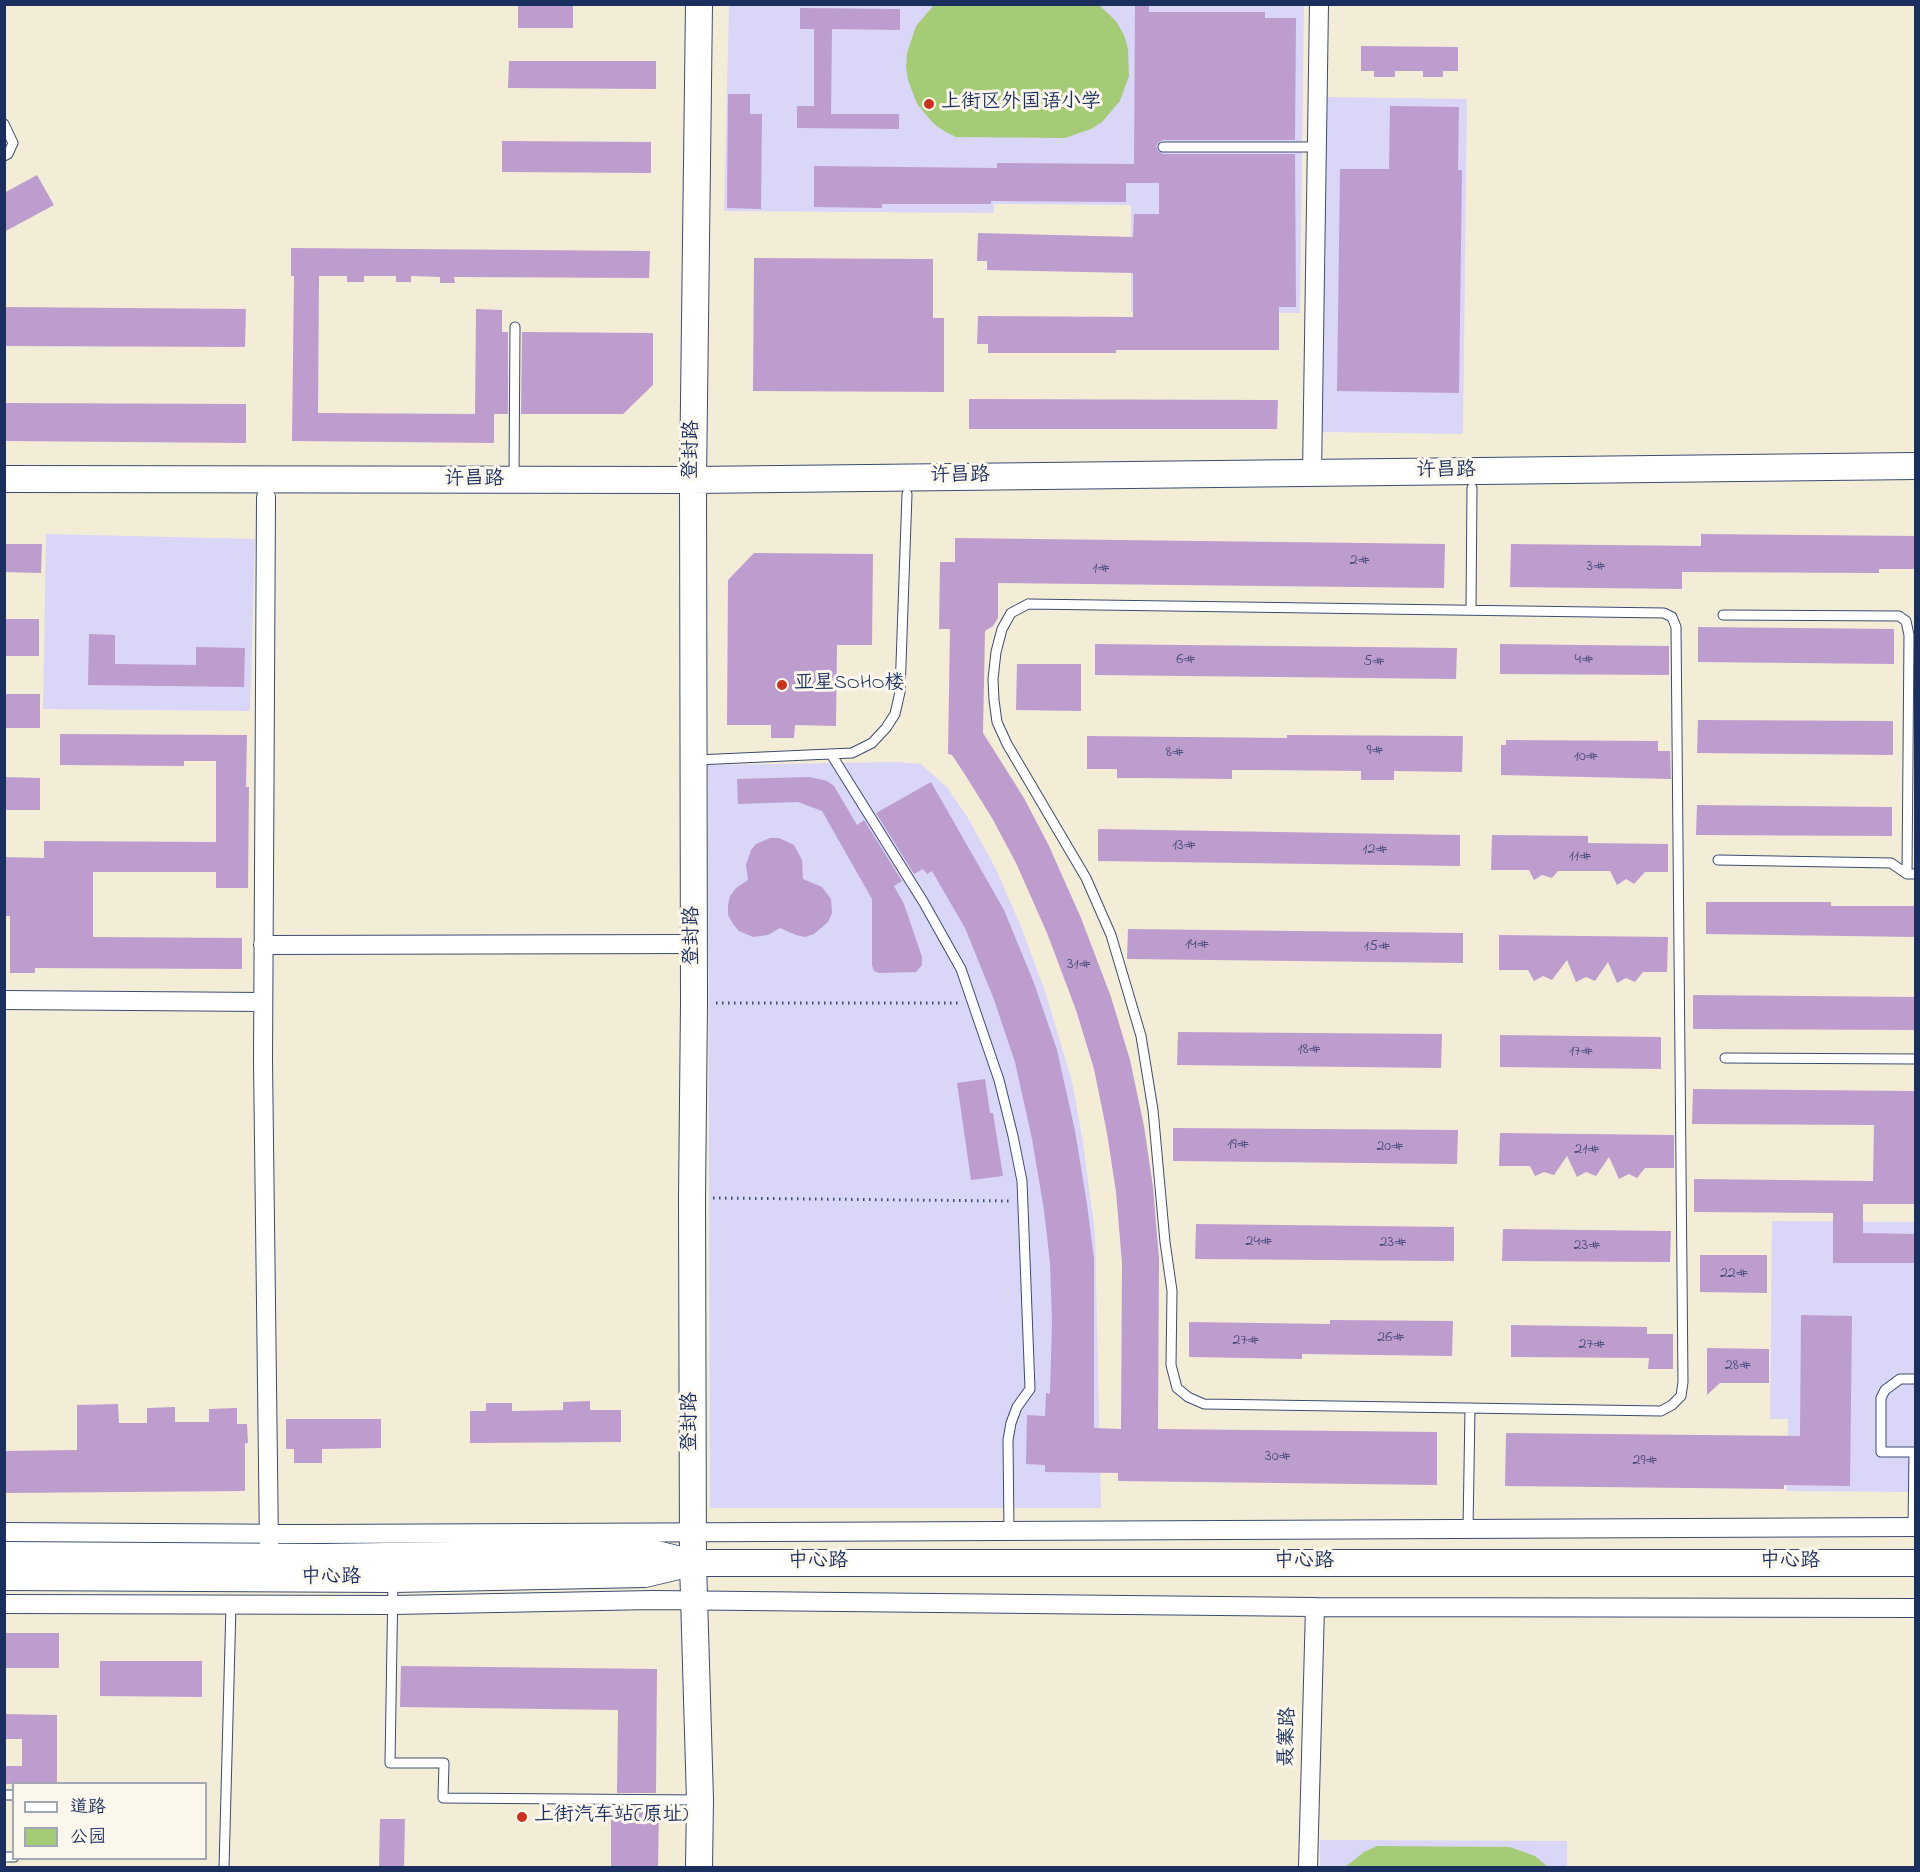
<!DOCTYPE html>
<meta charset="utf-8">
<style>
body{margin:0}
#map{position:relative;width:1920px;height:1872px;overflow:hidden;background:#f3edd7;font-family:"Indie Flower","LXGW WenKai TC",sans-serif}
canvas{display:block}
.frame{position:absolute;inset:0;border:6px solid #1b2f5e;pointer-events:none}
.legend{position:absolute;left:12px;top:1782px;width:195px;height:78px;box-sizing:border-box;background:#fbf7ec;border:2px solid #a1a7b3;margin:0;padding:8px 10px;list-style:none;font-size:18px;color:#1b2f5e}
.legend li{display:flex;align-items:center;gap:12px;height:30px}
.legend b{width:30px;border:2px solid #a1a7b3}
</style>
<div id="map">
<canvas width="1920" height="1872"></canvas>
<div class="frame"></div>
<ul class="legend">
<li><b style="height:8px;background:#fff"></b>道路</li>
<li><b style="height:16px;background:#a6cb76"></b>公园</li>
</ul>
</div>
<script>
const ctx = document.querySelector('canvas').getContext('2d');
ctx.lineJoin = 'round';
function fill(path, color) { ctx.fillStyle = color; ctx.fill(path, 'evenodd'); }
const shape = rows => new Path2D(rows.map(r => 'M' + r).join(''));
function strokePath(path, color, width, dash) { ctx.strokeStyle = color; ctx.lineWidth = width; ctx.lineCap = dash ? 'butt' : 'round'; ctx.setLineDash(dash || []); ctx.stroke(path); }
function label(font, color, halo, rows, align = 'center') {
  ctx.font = font + ' "Indie Flower","LXGW WenKai TC",sans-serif'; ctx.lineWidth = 6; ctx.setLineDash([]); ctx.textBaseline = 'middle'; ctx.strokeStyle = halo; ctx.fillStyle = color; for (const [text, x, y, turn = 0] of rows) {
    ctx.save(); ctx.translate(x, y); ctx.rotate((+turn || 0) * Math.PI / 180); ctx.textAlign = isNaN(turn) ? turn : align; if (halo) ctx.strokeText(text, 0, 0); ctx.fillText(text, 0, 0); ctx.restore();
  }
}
fill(shape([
 [729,5,1304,5,1300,313,1131,312,1131,205,994,204,994,213,724,211],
 [1325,97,1467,99,1463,434,1322,432],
 [46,534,255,539,250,711,43,709],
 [896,762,921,764,947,787,968,818,996,869,1020,924,1045,991,1072,1081,1083,1142,1095,1233,1101,1508,710,1508,708,765],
 [1772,1221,1915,1222,1915,1492,1787,1491,1788,1419,1770,1419],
 [1320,1840,1567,1841,1567,1867,1320,1868]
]), '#dad6f7');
fill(shape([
 [934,5,1099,5,1116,21,1124,35,1128,49,1129,76,1120,101,1102,122,1091,129,1065,138,956,137,944,131,934,124,917,104,908,80,906,67,907,53,916,26],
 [1377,1846,1510,1847,1535,1856,1548,1867,1345,1867,1364,1852]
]), '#a6cb76');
fill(shape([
 [518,4,573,4,573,28,518,28],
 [1135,4,1149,4,1149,12,1265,12,1265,18,1296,18,1295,140,1163,140,1159,142,1156,146,1158,151,1163,154,1295,154,1296,307,1279,307,1279,350,1116,350,1116,353,988,353,988,344,977,344,978,316,1133,317,1133,273,987,270,987,261,977,261,978,233,1133,237,1134,214,1159,214,1159,183,1126,183,1126,202,991,201,991,204,882,204,882,208,814,207,814,166,997,168,997,163,1134,164],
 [800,8,900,9,900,30,832,29,831,114,899,114,899,129,797,128,797,106,814,106,814,29,800,29],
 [1361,46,1458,47,1458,71,1443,71,1443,77,1423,77,1423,71,1395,71,1395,77,1374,77,1374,71,1361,71],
 [509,61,656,61,656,89,508,88],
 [728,94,750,94,750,114,762,114,761,209,727,208],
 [1390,106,1459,107,1458,170,1462,170,1459,393,1337,391,1340,169,1389,169],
 [502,141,651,142,651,173,502,172],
 [37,175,54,205,4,232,4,193],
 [291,248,650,251,649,278,454,277,455,283,440,283,440,277,411,276,411,282,396,282,396,276,364,276,364,282,347,282,347,276,319,276,318,413,475,414,476,309,502,310,502,332,508,332,508,414,494,414,494,443,292,441,294,276,291,276],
 [754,258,933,259,933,318,944,318,944,392,753,391],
 [4,307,246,309,245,347,4,346],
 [522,332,653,333,653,385,623,414,521,414],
 [969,399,1278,400,1277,429,969,429],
 [4,403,246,404,246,443,4,441],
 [1701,534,1916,536,1916,569,1879,569,1879,573,1682,572,1682,589,1510,587,1511,544,1701,546],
 [955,538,1445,544,1444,588,998,583,998,618,993,626,985,631,983,733,1024,798,1049,846,1081,918,1111,997,1130,1060,1144,1126,1153,1187,1159,1259,1158,1429,1437,1432,1437,1485,1118,1481,1118,1473,1045,1472,1045,1465,1026,1464,1027,1415,1045,1416,1046,1393,1050,1394,1052,1321,1050,1263,1044,1210,1032,1139,1015,1062,993,997,965,928,932,871,927,874,923,869,914,874,876,813,931,782,1004,910,1034,983,1057,1050,1075,1131,1087,1204,1094,1259,1094,1428,1121,1429,1122,1263,1116,1192,1107,1133,1094,1069,1076,1010,1047,933,1016,863,992,818,964,773,952,755,948,754,950,629,939,629,940,562,955,562],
 [4,544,42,544,41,573,4,572],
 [754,553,873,554,872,645,837,645,836,726,795,725,794,738,771,738,771,725,727,725,728,580],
 [4,619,39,619,39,656,4,656],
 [1698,627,1894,629,1894,664,1698,662],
 [89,634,115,635,115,664,196,665,196,647,245,648,244,687,88,685],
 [1095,644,1457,648,1456,679,1095,675],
 [1500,644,1669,646,1669,675,1500,674],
 [1017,664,1081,664,1081,711,1016,710],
 [4,694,40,694,40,728,4,728],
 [1698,720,1893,721,1893,755,1697,753],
 [60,734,247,735,246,787,249,787,248,888,216,888,216,872,93,872,93,937,242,938,242,969,35,968,35,973,10,973,10,916,4,916,4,857,44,858,44,841,216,842,216,761,184,761,184,766,60,765],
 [1287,735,1463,736,1462,772,1394,771,1394,780,1361,780,1361,771,1264,770,1232,770,1232,779,1145,778,1117,778,1117,769,1087,769,1087,736,1287,738],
 [1506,740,1658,741,1658,751,1670,751,1671,779,1501,775,1501,745,1506,745],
 [4,777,40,778,40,810,4,810],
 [810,777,827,781,834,786,857,825,864,820,902,881,894,886,904,904,922,957,922,965,916,972,879,973,874,971,872,965,872,899,822,811,798,802,738,804,737,779],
 [1697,805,1892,807,1892,836,1696,835],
 [1098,829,1460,835,1460,866,1098,861],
 [1492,835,1588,836,1588,843,1668,844,1668,872,1645,872,1634,884,1626,879,1617,885,1610,871,1558,871,1552,878,1542,875,1534,880,1529,870,1491,870],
 [770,838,779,838,794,845,802,860,803,879,822,887,831,899,832,913,828,922,814,934,805,937,796,935,780,928,768,935,753,937,739,931,733,924,728,915,728,905,730,896,736,888,748,880,746,865,751,850,756,844],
 [1706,902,1831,902,1831,906,1916,906,1916,937,1706,934],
 [1128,929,1463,933,1463,963,1127,959],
 [1499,935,1668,937,1667,972,1643,972,1635,982,1626,978,1617,983,1608,962,1595,981,1586,977,1576,982,1567,960,1552,980,1543,976,1534,981,1528,970,1499,970],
 [1693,995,1916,997,1916,1030,1693,1029],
 [1178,1032,1442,1034,1441,1068,1177,1065],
 [1500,1035,1661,1037,1661,1069,1500,1067],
 [985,1079,990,1113,993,1113,1003,1176,971,1180,957,1083],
 [1693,1089,1916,1091,1916,1204,1863,1204,1863,1233,1916,1234,1916,1263,1833,1263,1833,1213,1694,1212,1694,1179,1873,1181,1874,1125,1692,1124],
 [1173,1128,1458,1130,1457,1164,1173,1161],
 [1500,1133,1674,1135,1674,1168,1645,1168,1637,1178,1629,1174,1619,1179,1609,1157,1596,1176,1586,1172,1577,1177,1567,1156,1554,1175,1544,1172,1535,1176,1530,1166,1499,1166],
 [1196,1224,1454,1227,1454,1261,1195,1259],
 [1503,1229,1671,1231,1670,1262,1502,1261],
 [1700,1255,1767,1255,1767,1293,1700,1292],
 [1801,1315,1852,1316,1850,1486,1784,1485,1784,1489,1505,1486,1506,1433,1800,1436],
 [1330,1320,1453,1321,1452,1356,1302,1354,1302,1359,1189,1357,1189,1322,1330,1324],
 [1511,1325,1647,1327,1647,1334,1673,1334,1673,1369,1648,1369,1649,1358,1511,1357],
 [1707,1348,1769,1349,1769,1383,1720,1383,1707,1395],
 [590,1401,590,1410,621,1410,621,1442,470,1443,470,1411,486,1411,486,1403,512,1403,512,1411,563,1410,563,1402],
 [118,1404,119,1423,147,1423,147,1408,175,1407,175,1422,209,1422,209,1409,237,1408,237,1424,247,1424,248,1443,245,1443,245,1491,4,1493,4,1451,77,1450,77,1405],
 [286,1419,381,1419,381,1448,322,1449,322,1463,294,1463,294,1449,286,1449],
 [4,1633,59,1633,59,1668,4,1668],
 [100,1661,202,1661,202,1697,100,1696],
 [401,1666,657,1669,656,1793,617,1793,618,1710,400,1707],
 [4,1714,57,1715,57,1784,4,1784,4,1766,22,1766,22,1739,4,1739],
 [617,1806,655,1806,655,1810,659,1810,658,1868,611,1868,611,1809,617,1809],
 [380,1819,405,1819,404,1868,379,1868]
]), '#bd9cce');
const lane = shape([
 [4,124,13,143,8,154,4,156],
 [1163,147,1317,147],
 [514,477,515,327],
 [1028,604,1664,613,1672,617,1676,627,1683,1382,1681,1396,1672,1405,1661,1411,1204,1404,1188,1397,1177,1388,1171,1365,1172,1291,1165,1242,1153,1110,1141,1036,1111,935,1086,878,1007,744,997,722,994,700,993,679,996,652,1002,629,1011,613,1028,604],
 [1471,610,1472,488],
 [1723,615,1899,616,1906,621,1909,635,1907,874],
 [831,754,924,903,961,969,999,1080,1013,1136,1022,1181,1030,1389,1017,1407,1011,1423,1008,1440,1009,1531],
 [696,760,852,753,872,743,886,728,895,714,900,692,907,494],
 [1718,860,1891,863,1907,874,1916,874],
 [1725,1058,1916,1059],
 [1916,1379,1900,1379,1885,1390,1881,1398,1881,1452,1916,1452],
 [1913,1527,1914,1452],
 [1468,1529,1470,1408],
 [393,1581,390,1763,444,1763,443,1798,698,1800],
 [4,1795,14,1795],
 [4,1857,14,1857],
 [224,1868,231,1605]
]);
const street = shape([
 [1312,474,1319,4],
 [266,497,263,1060,269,1546],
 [263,945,694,944],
 [4,1000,263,1002],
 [4,1532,309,1534,1916,1527],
 [4,1604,393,1605,653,1600,1315,1607,1916,1608],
 [1308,1868,1315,1607]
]);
const secondary = shape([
 [699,4,693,480,694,1003,692,1198,693,1563,700,1800,699,1868],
 [4,479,693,480,1916,466],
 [4,1555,322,1557,648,1552,693,1563,1916,1563],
 [4,1577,393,1579,645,1574,687,1564]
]);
strokePath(lane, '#3b4c70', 11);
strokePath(street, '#3b4c70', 20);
strokePath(secondary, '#3b4c70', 28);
strokePath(shape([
 [716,1003,959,1003],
 [713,1198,1009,1201]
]), '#3b4c70', 3, [1.5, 4.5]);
strokePath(lane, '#fff', 9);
strokePath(street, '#fff', 18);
strokePath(secondary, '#fff', 26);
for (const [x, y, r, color] of [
 [929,104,6,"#c8321e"],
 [782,685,6,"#c8321e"],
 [522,1817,6,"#c8321e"]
]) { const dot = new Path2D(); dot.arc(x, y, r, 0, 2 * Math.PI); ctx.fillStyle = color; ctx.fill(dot); strokePath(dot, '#fbf7ec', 2); }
label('16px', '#444a7a', null, [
 ["2#",1360,561],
 ["3#",1596,567],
 ["1#",1101,569],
 ["6#",1186,660],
 ["4#",1584,660],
 ["5#",1374,662],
 ["9#",1375,751],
 ["8#",1175,753],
 ["10#",1586,757],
 ["13#",1184,846],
 ["12#",1375,850],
 ["11#",1580,857],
 ["14#",1197,945],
 ["15#",1377,947],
 ["31#",1079,965],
 ["18#",1309,1050],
 ["17#",1581,1052],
 ["19#",1238,1145],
 ["20#",1390,1147],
 ["21#",1587,1150],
 ["24#",1259,1242],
 ["23#",1393,1243],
 ["23#",1587,1246],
 ["22#",1734,1274],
 ["26#",1391,1338],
 ["27#",1246,1341],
 ["27#",1592,1345],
 ["28#",1738,1366],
 ["30#",1278,1457],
 ["29#",1645,1461]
]);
label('20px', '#1b2f5e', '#fbf7ec', [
 ["上街区外国语小学",941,104],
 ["亚星SOHO楼",794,685],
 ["上街汽车站(原址)",534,1817]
], 'left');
label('20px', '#1b2f5e', '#fbf7ec', [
 ["登封路",693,450,-89],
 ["许昌路",1446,472,-1],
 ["许昌路",960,477,-1],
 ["许昌路",474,481],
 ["登封路",694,936,-90],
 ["登封路",692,1422,-90],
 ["中心路",818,1563],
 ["中心路",1304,1563],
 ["中心路",1790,1563],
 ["中心路",331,1579],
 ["聂寨路",1289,1737,-88]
]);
</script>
